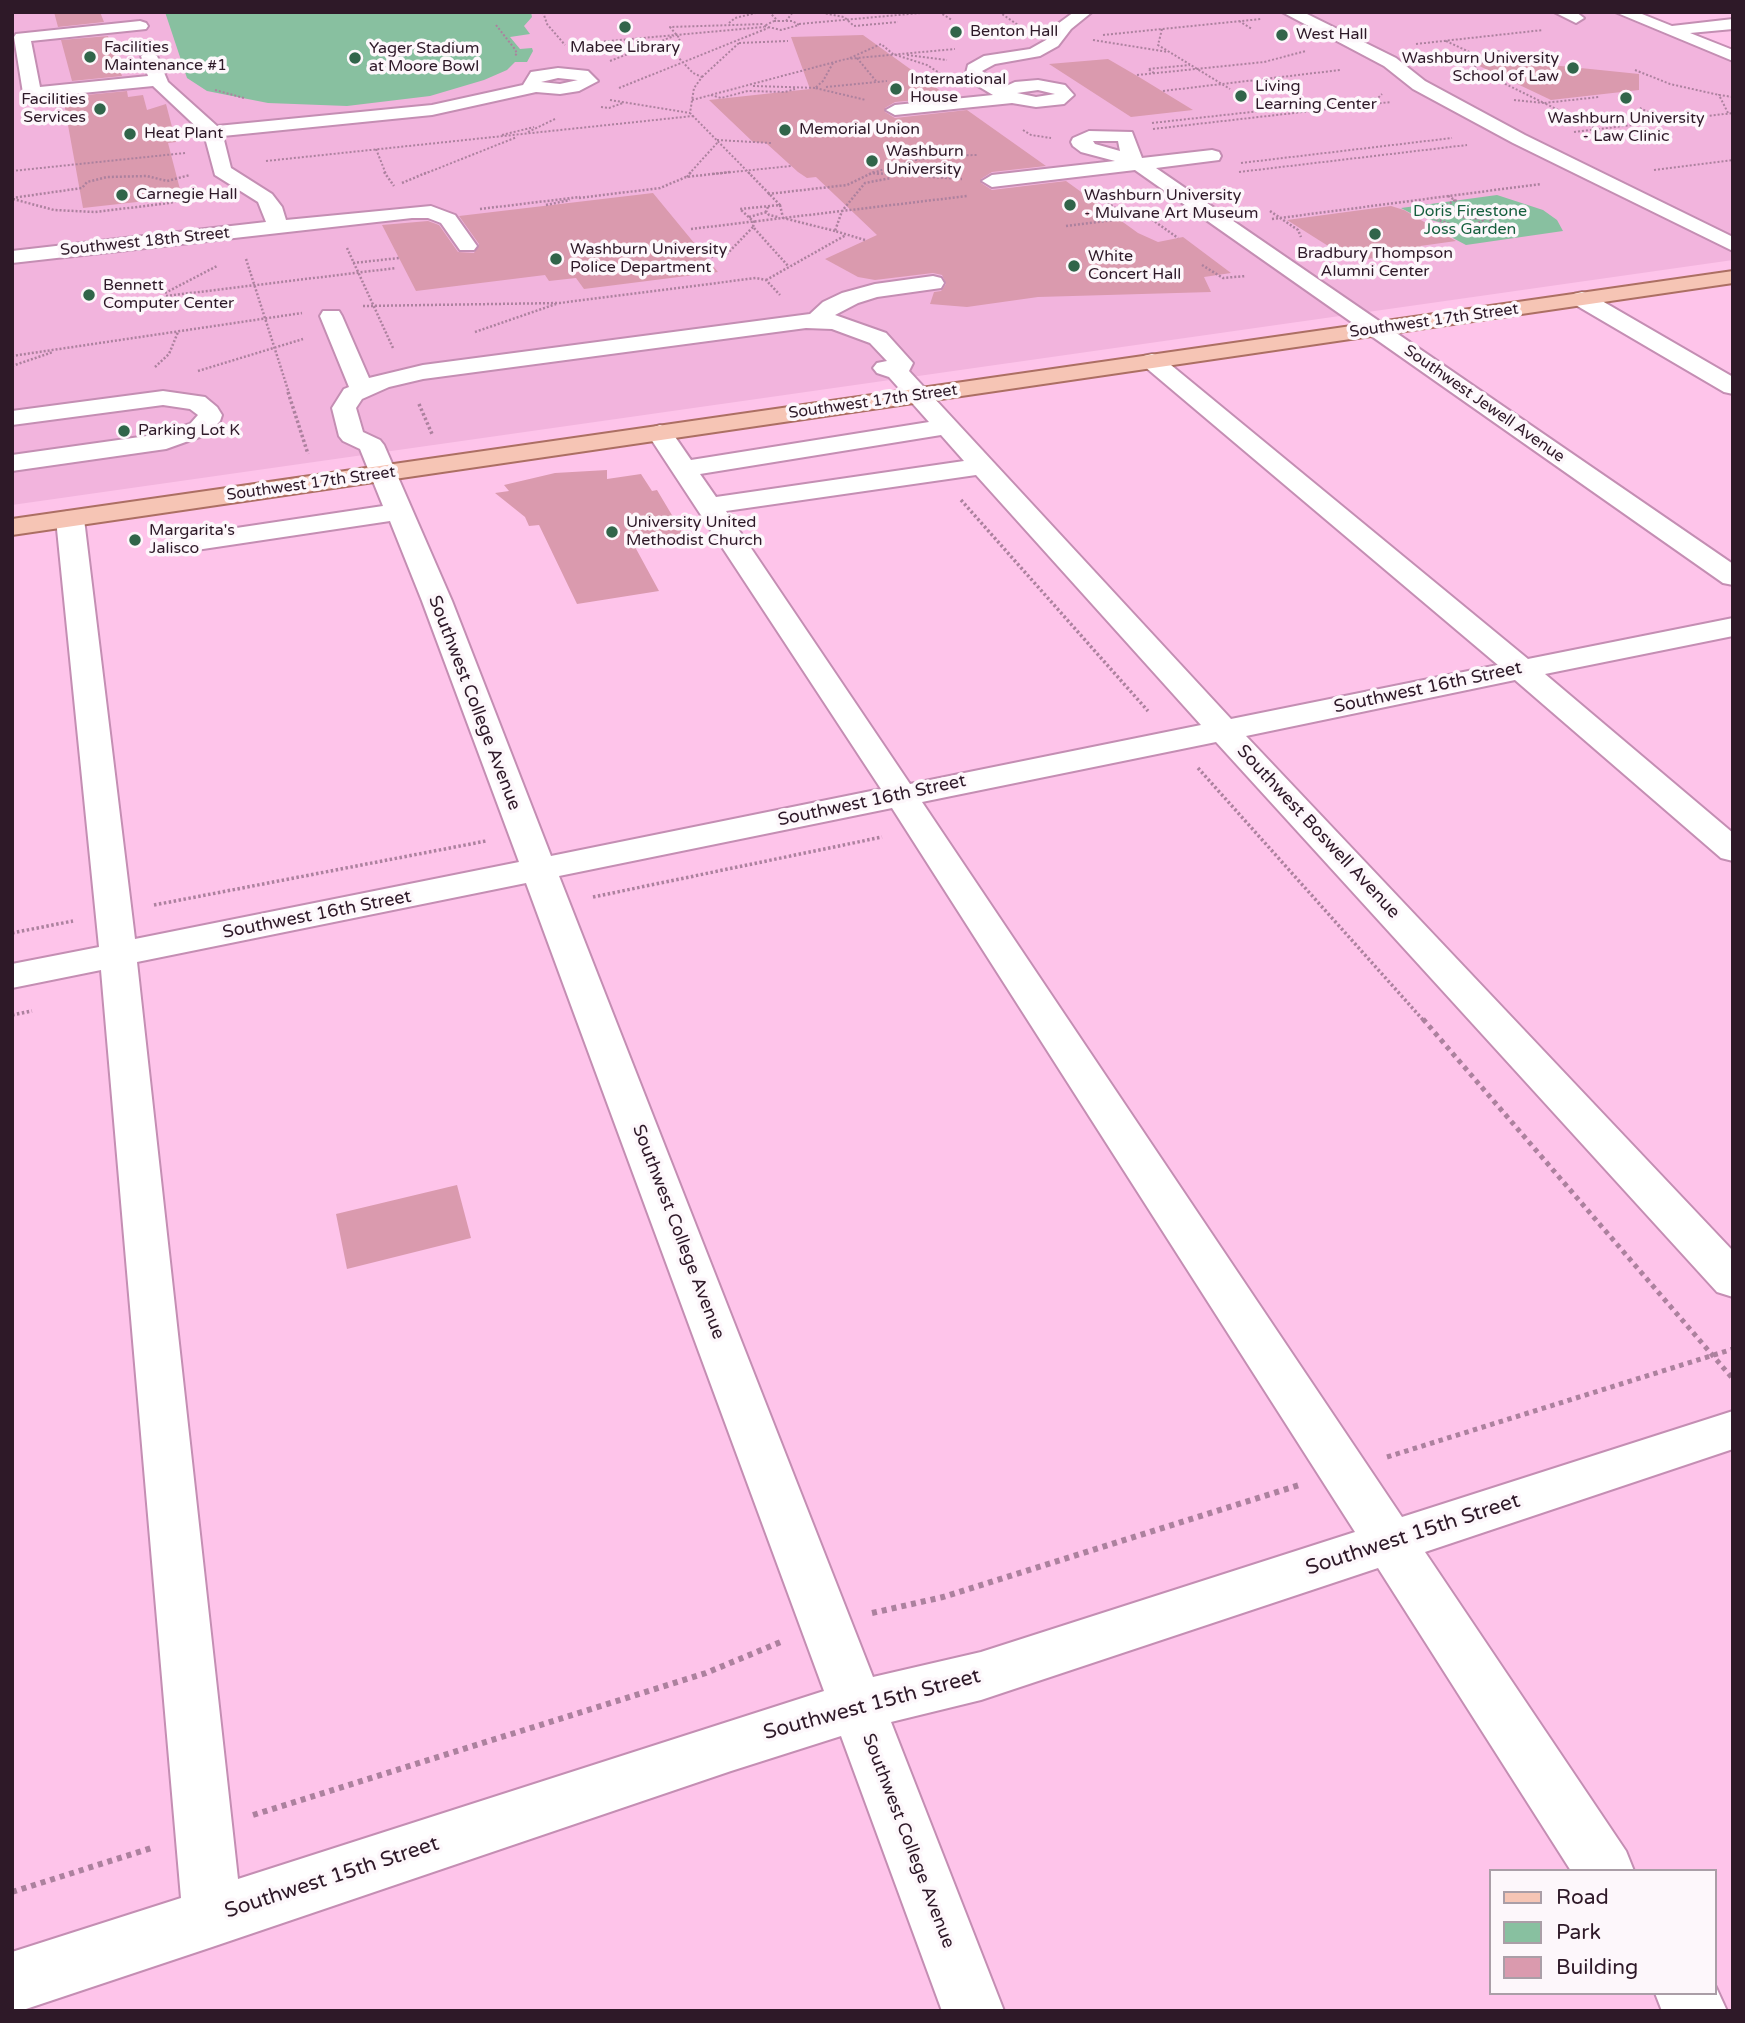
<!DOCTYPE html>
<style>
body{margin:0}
#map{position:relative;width:1745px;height:2023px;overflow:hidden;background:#fec4ea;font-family:"Varela Round",sans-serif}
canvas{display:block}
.frame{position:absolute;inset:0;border:14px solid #2e1928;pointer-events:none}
.legend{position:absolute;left:1489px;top:1869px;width:228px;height:126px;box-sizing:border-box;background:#fdf7fb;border:2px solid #aa9ea7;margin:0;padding:9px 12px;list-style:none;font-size:21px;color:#2e1928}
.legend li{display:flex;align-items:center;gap:14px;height:35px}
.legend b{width:35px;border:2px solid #aa9ea7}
</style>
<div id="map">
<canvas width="1745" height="2023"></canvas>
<div class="frame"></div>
<ul class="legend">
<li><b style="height:9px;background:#f6c5b5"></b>Road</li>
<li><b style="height:19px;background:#88c0a0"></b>Park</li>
<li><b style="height:19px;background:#da9aae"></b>Building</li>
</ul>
</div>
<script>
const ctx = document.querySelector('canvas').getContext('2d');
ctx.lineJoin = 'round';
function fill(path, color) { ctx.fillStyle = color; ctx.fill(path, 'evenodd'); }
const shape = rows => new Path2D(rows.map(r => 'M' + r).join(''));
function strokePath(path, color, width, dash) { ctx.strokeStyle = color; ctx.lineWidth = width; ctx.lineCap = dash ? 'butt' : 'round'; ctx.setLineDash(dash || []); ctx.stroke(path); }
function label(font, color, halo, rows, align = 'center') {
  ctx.font = font + ' "Varela Round",sans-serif'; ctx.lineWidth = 7; ctx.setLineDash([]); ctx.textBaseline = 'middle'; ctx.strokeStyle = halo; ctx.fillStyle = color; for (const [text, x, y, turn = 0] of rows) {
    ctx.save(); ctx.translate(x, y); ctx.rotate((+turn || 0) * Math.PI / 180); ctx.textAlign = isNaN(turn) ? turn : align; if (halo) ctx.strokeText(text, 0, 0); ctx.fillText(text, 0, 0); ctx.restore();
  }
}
fill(shape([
 [12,12,1610,12,1733,62,1733,260,12,505]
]), '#f2b4dd');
fill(shape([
 [165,12,531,12,532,17,524,26,530,34,510,37,520,49,532,48,533,51,527,62,515,62,507,70,484,80,430,96,347,106,268,103,207,91,187,78],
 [1497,195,1543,210,1557,220,1563,231,1466,245,1449,236,1448,228,1442,223,1414,215,1401,208]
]), '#88c0a0');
fill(shape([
 [54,12,100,12,104,22,58,27],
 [863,35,949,97,895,102,885,108,885,112,895,118,967,110,1046,166,992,172,981,179,981,183,992,190,1066,181,1138,233,1158,242,1183,237,1231,273,1204,277,1211,292,1038,297,967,307,930,304,934,292,941,291,946,284,942,275,933,273,875,280,858,277,825,259,877,235,816,177,807,178,798,172,766,143,753,142,709,100,810,89,791,37],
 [108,36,122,76,72,81,61,40],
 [1473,57,1639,74,1639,90,1551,100,1471,62],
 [1108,59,1139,77,1193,110,1131,117,1049,64],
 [127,91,128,97,143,95,147,110,166,104,176,142,168,143,182,197,83,208,64,103,77,101,76,96],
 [653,193,718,272,584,289,576,278,549,281,545,275,416,291,382,225,428,221,439,225,458,252,474,253,479,244,459,216],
 [1391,206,1404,210,1456,241,1420,246,1427,251,1352,261,1287,220],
 [607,470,607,479,641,474,652,491,657,490,685,537,634,545,659,591,577,604,539,525,529,526,525,517,495,493,509,491,504,485,555,473],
 [457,1185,471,1238,347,1269,336,1214]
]), '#da9aae');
const minor = shape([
 [1074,12,1092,12,1071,29,1058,46,1040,56,995,64,982,71,1004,87,1015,82,1038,80,1065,85,1074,95,1064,104,1036,107,1012,103,895,115,886,110,895,105,993,95,973,83,966,73,968,65,984,56,1030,49,1046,40,1059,23,1074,12],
 [1038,90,1055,94,1036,97,1017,93,1038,90],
 [1282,12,1303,12,1396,58,1425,81,1525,135,1733,237,1733,251,1513,143,1413,89,1384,66,1282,12],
 [1554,12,1576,12,1584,18,1576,23,1554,12],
 [1615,12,1637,12,1672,26,1733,19,1733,29,1690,33,1733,50,1733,61,1615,12],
 [140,21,146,23,148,26,146,29,31,41,40,87,148,76,141,56,149,51,157,56,168,82,217,126,432,105,523,85,531,72,558,68,588,71,598,81,579,91,560,94,536,92,432,115,223,136,231,168,272,194,282,207,286,220,431,206,455,215,477,246,474,250,460,250,441,223,428,218,412,218,12,263,12,251,266,222,258,202,215,175,204,134,153,86,32,98,23,93,14,37,16,34,140,21],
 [558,78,577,80,578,80,560,84,541,82,558,78],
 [1089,131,1132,132,1142,158,1212,150,1219,152,1221,156,1219,160,1156,168,1733,564,1733,585,1723,583,1135,170,992,187,982,181,992,175,1115,161,1081,152,1073,146,1071,142,1073,138,1089,131],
 [1093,141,1118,141,1120,151,1095,144,1093,141],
 [933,276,941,278,944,283,941,288,877,297,858,303,835,315,886,333,913,363,909,371,1231,719,1498,665,1144,366,1140,361,1144,356,1152,354,1160,356,1528,659,1733,618,1733,636,1545,674,1733,833,1733,861,1721,858,1515,680,1246,736,1733,1251,1733,1297,1717,1292,1216,742,922,802,1402,1517,1733,1411,1733,1449,1425,1552,1626,1851,1634,1871,1571,1871,1378,1568,981,1700,891,1722,1004,2011,942,2011,841,1736,731,1771,212,1947,20,2011,12,2011,12,1952,181,1898,101,970,12,988,12,964,99,947,56,519,60,513,70,511,80,513,84,519,135,939,519,862,422,601,390,521,183,552,173,550,169,544,173,538,183,536,383,506,360,449,343,441,339,436,332,408,344,389,349,387,320,316,323,311,339,311,342,316,369,378,423,365,810,314,823,302,842,293,875,284,933,276],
 [806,328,832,329,870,343,887,361,877,363,873,368,877,373,889,377,929,422,691,460,669,428,660,425,651,428,647,433,881,789,551,856,452,601,384,445,380,440,363,432,356,408,362,399,389,387,423,379,806,328],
 [941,435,964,461,716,497,700,474,941,435],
 [976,475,1201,725,910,784,726,511,976,475],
 [892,808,1355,1532,981,1652,873,1677,559,876,892,808],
 [526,883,824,1691,238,1879,137,962,526,883],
 [1582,292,1590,294,1733,377,1733,394,1724,392,1574,304,1571,299,1574,294,1582,292],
 [163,391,205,397,217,407,222,415,220,421,208,434,166,449,12,471,12,455,161,434,190,424,198,415,190,409,163,405,12,425,12,411,163,391],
 [1715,1985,1727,2011,1662,2011,1655,1993,1715,1993,1715,1985]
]);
const major = shape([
 [1733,271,1733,283,12,535,12,519,1733,271]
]);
strokePath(minor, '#c48eb3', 4);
strokePath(major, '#ac6f63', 4);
strokePath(shape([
 [543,12,547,24,565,45],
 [769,12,778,21],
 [818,12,844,17,854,26,898,22],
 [939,12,952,20],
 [999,12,1021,27],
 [774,21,792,21,799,25,781,30,764,26,774,21],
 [786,21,793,12],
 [1239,21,1252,29],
 [729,23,735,18,760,12],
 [799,24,931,12],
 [496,25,514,48,517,53,515,56],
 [1162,29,1158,45,1230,89],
 [1103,35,1261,19],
 [1093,40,1168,52],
 [1446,41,1480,57,1483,62,1475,66,1477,70,1544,103,1599,97],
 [739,43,788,41],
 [576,44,764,27],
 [1416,44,1543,30],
 [907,55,947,60],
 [1478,55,1500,51],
 [850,58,881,44,893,54,927,65,944,76],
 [857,58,876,81],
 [610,61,674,36],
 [833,63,823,81,815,88,866,100],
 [1635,70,1670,84,1719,95],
 [1154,73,1148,69,1190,65],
 [1462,74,1477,70],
 [1137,75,1264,62,1306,51],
 [702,77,740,42],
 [753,86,818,88],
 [826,87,887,81],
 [619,88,768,28],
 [215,90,244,98],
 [1163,91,1340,70],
 [711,95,721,98,748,91,785,92,795,89],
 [610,100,690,113],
 [692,100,846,59,955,49],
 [1514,100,1544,103,1597,129],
 [601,107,609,108,623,103],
 [1728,113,1719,95,1733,97],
 [1666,121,1733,113],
 [1152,123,1378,98,1382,94],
 [1153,129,1391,102],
 [1023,130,1031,135,1051,138],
 [528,132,555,119],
 [1574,132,1666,121,1638,107],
 [502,135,534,127],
 [717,140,771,143],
 [376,149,386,174],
 [266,161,693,116],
 [1241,163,1452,138],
 [1654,170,1733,160],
 [12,171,185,153],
 [1239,172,1467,145],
 [873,173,879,174],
 [424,174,517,137],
 [689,174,718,142],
 [713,174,791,166],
 [750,174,690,113,694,88,702,77,693,73,676,55,673,49,680,39,670,27,764,24],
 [869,174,910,161,939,156,977,155]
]), '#ac819e', 2, [2, 2]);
strokePath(shape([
 [384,172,394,186],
 [748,172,780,205,740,209,754,222,753,227,789,267],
 [873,173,962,179],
 [687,177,691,172],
 [402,183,428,172],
 [768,194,847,185,874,172],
 [1448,196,1516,235],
 [12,198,82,188,87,182,107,177,147,176,167,181,190,175],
 [579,198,660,188,686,177,730,172],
 [1101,198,1128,217],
 [13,199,54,210,95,212,170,203,203,192],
 [1455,200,1433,214,1480,219],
 [546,205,570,200],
 [768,207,766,211,769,215,778,217],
 [480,209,580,197],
 [1270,211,1298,230,1301,237],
 [1157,214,1147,216,1178,238],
 [1433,214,1429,216,1449,224,1456,233,1461,232],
 [749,217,767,212],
 [1487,218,1461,232,1517,235],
 [1272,219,1541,184],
 [1066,226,1147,216],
 [691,229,783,218,780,205],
 [835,231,783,218,842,211,865,183,891,178],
 [865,240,835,231,842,211,967,196],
 [347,248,393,348],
 [711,257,726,255,753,227],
 [246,259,289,393],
 [353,263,399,258],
 [1202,265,1223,278,1246,276],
 [766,280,846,235],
 [165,293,217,266],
 [166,296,396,268],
 [363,306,560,303,756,278,766,280,780,295],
 [475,332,556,304],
 [12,356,302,313],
 [12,366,53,352],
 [155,367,169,354,178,332],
 [198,371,303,339]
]), '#ac819e', 2.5, [2, 2]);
strokePath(shape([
 [288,392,308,454],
 [419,404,432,434],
 [961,500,1148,711],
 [1198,768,1424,1021],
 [593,897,882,837],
 [154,905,486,841],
 [12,933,73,921],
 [12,1015,32,1011]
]), '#ac819e', 3.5, [2.5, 2.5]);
strokePath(shape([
 [1423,1019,1733,1379],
 [1387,1457,1733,1349]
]), '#ac819e', 5, [4.5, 4.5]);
strokePath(shape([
 [872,1613,943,1597,1299,1485],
 [253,1815,706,1673,783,1641],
 [12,1892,155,1847]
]), '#ac819e', 6, [5, 5]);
fill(minor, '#fff');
fill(major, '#f6c5b5');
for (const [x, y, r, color] of [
 [625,27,7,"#31654a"],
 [956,32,7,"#31654a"],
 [1282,35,7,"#31654a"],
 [90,57,7,"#31654a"],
 [355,58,7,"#31654a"],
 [1573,68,7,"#31654a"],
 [896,89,7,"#31654a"],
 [1241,96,7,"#31654a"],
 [1626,98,7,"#31654a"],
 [100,109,7,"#31654a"],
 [785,130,7,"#31654a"],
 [130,134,7,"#31654a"],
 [872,161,7,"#31654a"],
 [122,195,7,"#31654a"],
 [1070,205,7,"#31654a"],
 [1375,234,7,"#31654a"],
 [556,259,7,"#31654a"],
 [1074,266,7,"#31654a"],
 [89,295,7,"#31654a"],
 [124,431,7,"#31654a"],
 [612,532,7,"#31654a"],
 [135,540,7,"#31654a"]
]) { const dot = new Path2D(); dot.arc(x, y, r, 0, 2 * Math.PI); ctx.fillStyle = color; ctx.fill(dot); strokePath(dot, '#fdf7fb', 2.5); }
label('16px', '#2e1928', '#fdf7fb', [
 ["Benton Hall",970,32],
 ["West Hall",1296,35],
 ["Facilities",104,48],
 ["Maintenance #1",104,66],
 ["Mabee Library",625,48,"center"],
 ["Yager Stadium",369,49],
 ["at Moore Bowl",369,67],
 ["Washburn University",1559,59,"right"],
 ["School of Law",1559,77,"right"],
 ["International",910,80],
 ["House",910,98],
 ["Living",1255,87],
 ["Learning Center",1255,105],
 ["Facilities",86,100,"right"],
 ["Services",86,118,"right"],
 ["Washburn University",1626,119,"center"],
 ["- Law Clinic",1626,137,"center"],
 ["Memorial Union",799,130],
 ["Heat Plant",144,134],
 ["Washburn",886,152],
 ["University",886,170],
 ["Carnegie Hall",136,195],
 ["Washburn University",1084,196],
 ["- Mulvane Art Museum",1084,214],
 ["Washburn University",570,250],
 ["Police Department",570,268],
 ["Bradbury Thompson",1375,254,"center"],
 ["Alumni Center",1375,272,"center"],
 ["White",1088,257],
 ["Concert Hall",1088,275],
 ["Bennett",103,286],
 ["Computer Center",103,304],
 ["Parking Lot K",138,431],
 ["University United",626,523],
 ["Methodist Church",626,541],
 ["Margarita's",149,531],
 ["Jalisco",149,549]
], 'left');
label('16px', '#165f3e', '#fdf7fb', [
 ["Doris Firestone",1470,212],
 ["Joss Garden",1470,230]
]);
label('16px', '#2e1928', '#fdf7fb', [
 ["Southwest 18th Street",145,242,-6],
 ["Southwest 17th Street",1434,321,-8],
 ["Southwest 17th Street",873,402,-8],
 ["Southwest Jewell Avenue",1484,404,35],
 ["Southwest 17th Street",311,484,-8]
]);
label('18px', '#2e1928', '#fdf7fb', [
 ["Southwest 16th Street",1428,688,-12],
 ["Southwest College Avenue",474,703,69],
 ["Southwest 16th Street",872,801,-12],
 ["Southwest Boswell Avenue",1318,832,47],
 ["Southwest 16th Street",317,915,-11],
 ["Southwest College Avenue",678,1232,69],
 ["Southwest College Avenue",908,1841,69]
]);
label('21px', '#2e1928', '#fdf7fb', [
 ["Southwest 15th Street",1413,1535,-18],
 ["Southwest 15th Street",872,1705,-15],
 ["Southwest 15th Street",332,1878,-18]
]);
</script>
